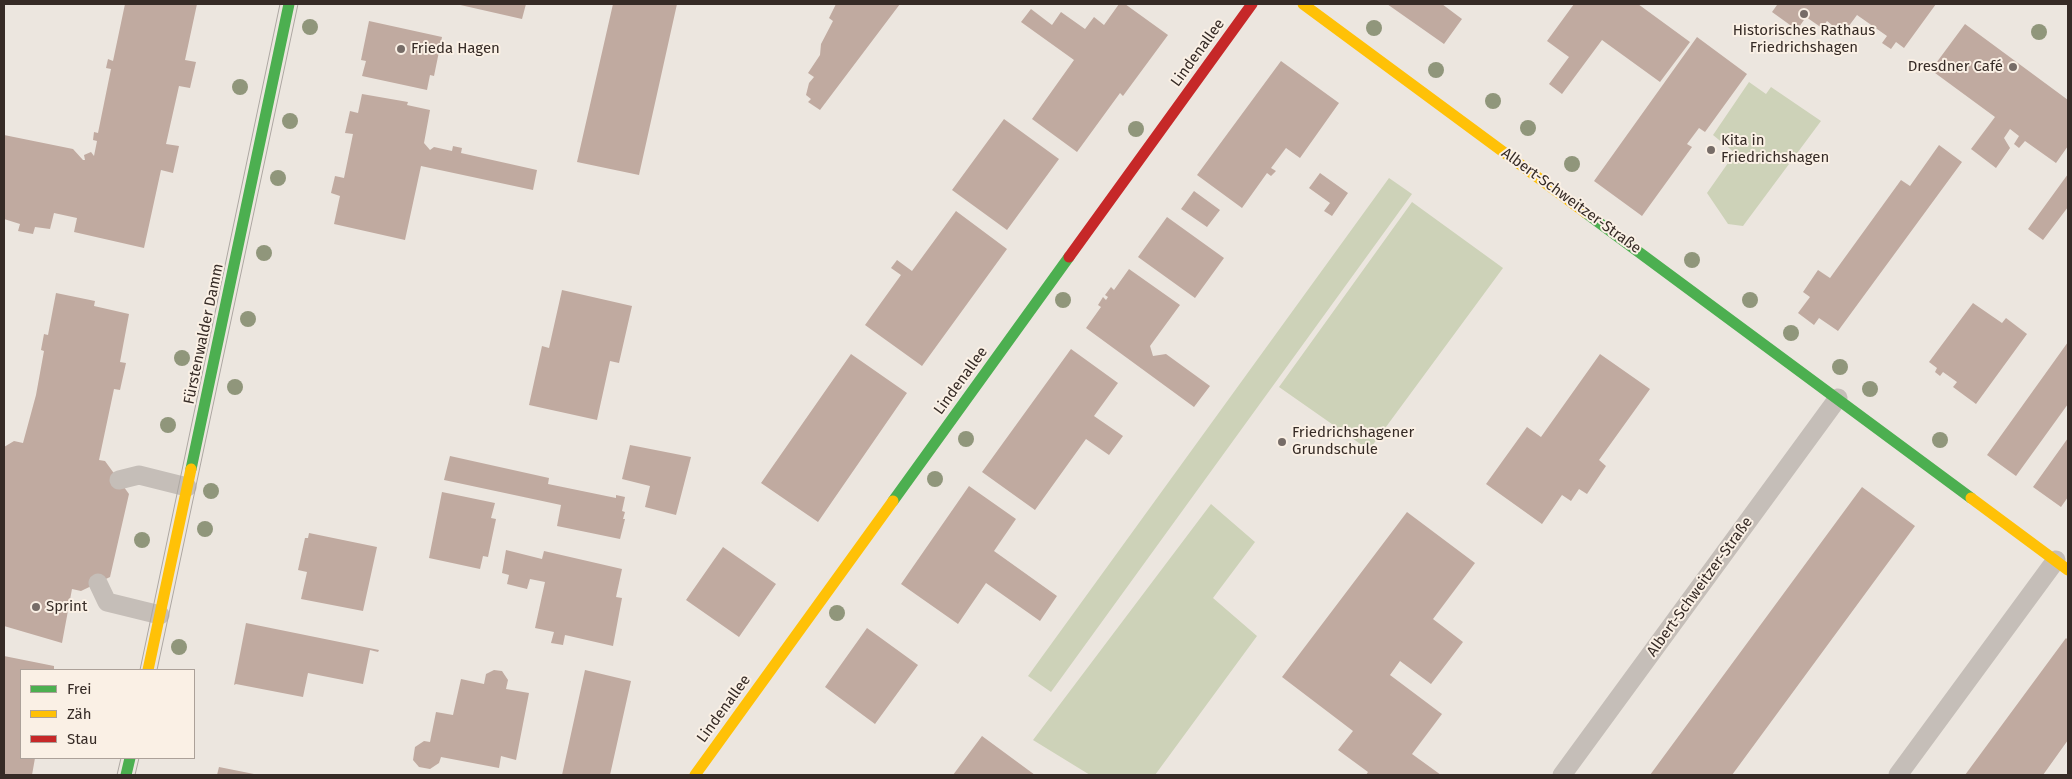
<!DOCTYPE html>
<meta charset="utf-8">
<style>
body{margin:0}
#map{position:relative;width:2072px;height:779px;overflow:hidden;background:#ece6df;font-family:"Fira Sans",sans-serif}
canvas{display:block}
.frame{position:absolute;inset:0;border:5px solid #362b26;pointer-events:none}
.legend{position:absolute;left:20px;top:669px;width:175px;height:90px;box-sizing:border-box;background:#faf0e5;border:1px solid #aca199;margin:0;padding:6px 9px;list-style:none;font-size:15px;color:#362b26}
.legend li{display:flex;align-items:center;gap:10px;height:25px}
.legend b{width:25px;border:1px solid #aca199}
</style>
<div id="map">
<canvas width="2072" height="779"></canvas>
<div class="frame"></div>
<ul class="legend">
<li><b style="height:6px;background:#4caf50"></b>Frei</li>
<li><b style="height:6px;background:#ffc107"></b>Zäh</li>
<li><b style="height:6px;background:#c62828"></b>Stau</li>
</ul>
</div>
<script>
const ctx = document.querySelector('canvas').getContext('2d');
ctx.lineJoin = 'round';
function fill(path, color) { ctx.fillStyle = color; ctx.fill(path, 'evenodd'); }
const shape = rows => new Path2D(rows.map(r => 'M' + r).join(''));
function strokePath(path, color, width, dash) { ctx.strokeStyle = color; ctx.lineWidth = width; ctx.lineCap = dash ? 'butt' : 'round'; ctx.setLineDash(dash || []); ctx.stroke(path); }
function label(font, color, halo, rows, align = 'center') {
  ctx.font = font + ' "Fira Sans",sans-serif'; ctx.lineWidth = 4; ctx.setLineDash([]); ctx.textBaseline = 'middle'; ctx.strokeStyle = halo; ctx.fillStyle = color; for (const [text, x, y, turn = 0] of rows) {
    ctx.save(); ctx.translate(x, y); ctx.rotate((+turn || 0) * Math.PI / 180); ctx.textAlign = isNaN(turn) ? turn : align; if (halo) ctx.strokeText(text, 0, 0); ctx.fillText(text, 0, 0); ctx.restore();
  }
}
fill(shape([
 [1749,82,1766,94,1771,87,1821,121,1743,226,1728,224,1707,193,1735,153,1713,135],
 [1389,178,1412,194,1051,692,1028,676],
 [1412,202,1503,268,1369,450,1279,387],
 [1211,504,1255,542,1213,598,1257,636,1155,775,1090,775,1033,740]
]), '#cdd2b8');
fill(shape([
 [125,4,197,4,185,60,196,62,190,88,179,86,166,144,179,146,173,173,161,170,144,248,74,232,77,218,54,213,50,229,35,227,33,234,18,231,20,224,4,219,4,135,73,149,83,160,85,160,84,155,91,152,94,156,97,141,93,140,94,132,98,133,111,69,106,68,108,59,113,61],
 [456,4,526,4,522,19],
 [613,4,677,4,639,175,577,162],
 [836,4,900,4,820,110,808,102,811,99,806,95,809,83,814,77,808,73,820,55,821,44,833,21,829,18],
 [1119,4,1125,4,1168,35,1123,96,1120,93,1077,152,1032,119,1074,60,1021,22,1031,9,1052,25,1061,12,1085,29,1094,17,1104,25],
 [1387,4,1442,4,1462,19,1444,44],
 [1574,4,1638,4,1690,42,1660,82,1602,40,1562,94,1549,84,1569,57,1547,41],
 [1775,4,1936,4,1904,48,1896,42,1891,49,1882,43,1887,36,1857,15,1843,34,1827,21,1822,28,1806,17,1797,30,1772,12,1777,5],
 [369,21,442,37,434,76,430,75,427,90,362,76,366,61,361,60],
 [1965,24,2068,100,2068,146,2056,163,2025,141,2019,148,2014,144,2019,136,2010,129,2004,138,2010,148,1996,168,1971,149,1995,117,1931,70],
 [1697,37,1747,74,1705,132,1699,128,1687,144,1692,147,1642,216,1594,181],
 [1281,61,1339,103,1300,158,1286,148,1271,168,1276,171,1271,176,1267,173,1242,208,1197,175],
 [362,94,408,102,407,105,430,110,424,143,430,150,434,147,452,151,453,146,462,148,461,153,537,170,533,190,421,166,405,240,334,224,340,196,331,193,335,176,344,178,353,134,345,133,350,111,358,113],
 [1004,119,1059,159,1007,230,952,190],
 [1939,145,1962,162,1838,331,1819,318,1814,325,1798,313,1810,297,1803,292,1818,270,1830,278,1901,180,1910,186],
 [1320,173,1348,193,1332,216,1324,211,1330,203,1309,188],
 [2068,174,2068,207,2043,240,2028,229],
 [1194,191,1220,210,1207,227,1181,209],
 [956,211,1007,249,922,366,865,325,901,275,891,268,897,260,912,271],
 [1167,217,1224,258,1195,298,1138,257],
 [1129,269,1180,305,1150,346,1153,356,1166,354,1210,386,1194,407,1086,328,1101,307,1098,305,1103,297,1106,300,1108,297,1105,295,1111,287,1114,290],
 [562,290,632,306,619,363,610,361,597,420,529,405,542,346,549,348],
 [56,293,95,301,94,306,129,314,120,362,126,363,120,390,114,389,99,460,105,461,129,494,110,577,81,591,72,589,62,643,4,626,4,447,14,441,23,443,36,395,44,351,41,350,44,334,48,335],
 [1973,303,2002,323,2006,318,2027,334,1976,404,1953,387,1957,382,1943,372,1940,376,1935,372,1937,368,1929,362],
 [2068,342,2068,404,2016,476,1987,455],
 [1071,349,1118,383,1094,416,1123,436,1109,455,1086,439,1035,510,982,472],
 [851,354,907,393,818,522,761,483],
 [1600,354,1650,389,1599,460,1606,466,1587,494,1579,489,1571,501,1562,495,1542,524,1486,484,1527,427,1541,437],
 [2068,438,2068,497,2061,507,2033,487],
 [630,445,691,457,676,515,645,507,650,486,622,479],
 [450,456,549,478,548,484,616,498,616,495,625,497,622,511,625,512,623,519,625,519,620,539,557,526,561,505,444,480],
 [969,486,1016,519,994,551,1057,596,1040,621,986,583,958,624,901,584],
 [1862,487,1915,526,1732,775,1650,775],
 [442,492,495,503,491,518,496,519,488,557,483,556,480,569,429,558],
 [1407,512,1475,563,1433,619,1463,642,1431,684,1400,661,1390,675,1442,714,1412,754,1441,775,1366,775,1368,772,1338,750,1353,731,1282,677],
 [309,533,377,547,363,611,301,599,307,572,298,570,305,538,308,538],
 [723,547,776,584,739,637,686,600],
 [506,550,542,559,544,551,622,569,616,597,622,598,613,646,565,635,563,645,551,643,554,632,535,628,545,582,530,579,527,589,507,584,509,575,502,573],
 [246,623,379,650,378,652,370,650,363,684,308,673,303,697,236,684,234,685],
 [867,628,918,665,875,724,825,687],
 [2066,638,2068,640,2068,740,2043,775,1965,775],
 [4,656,54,666,54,670,21,670,21,758,35,758,32,775,4,775],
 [494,670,502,671,508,680,506,689,529,693,516,760,501,756,499,768,441,757,439,763,430,769,419,767,413,760,415,747,424,741,430,742,436,712,453,715,461,679,484,684,486,674],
 [585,670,631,681,610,775,562,775],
 [982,736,1035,775,953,775],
 [219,767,254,774,254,775,217,775]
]), '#c0aaa0');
strokePath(shape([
 [119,480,139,475,187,487],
 [98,583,107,602,160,615],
 [1562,775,1838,398],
 [1898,775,2056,560]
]), '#c5beb8', 19);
strokePath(shape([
 [1586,213,1971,498],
 [191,469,289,4],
 [893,501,1069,257],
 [126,775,130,758]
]), '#4caf50', 11);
strokePath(shape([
 [1303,4,1586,213],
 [1971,498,2068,570],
 [148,670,191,469],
 [695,775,893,501]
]), '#ffc107', 11);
strokePath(shape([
 [1069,257,1252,4]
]), '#c62828', 11);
strokePath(shape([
 [140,670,280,4],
 [157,670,298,4],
 [117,775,121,758],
 [135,775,139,758]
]), '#ada7a2', 1);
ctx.fillStyle = '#90967b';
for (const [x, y] of [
 [310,27],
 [1374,28],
 [2039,32],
 [1436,70],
 [240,87],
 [1493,101],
 [290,121],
 [1528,128],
 [1136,129],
 [1572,164],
 [278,178],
 [264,253],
 [1692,260],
 [1063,300],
 [1750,300],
 [248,319],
 [1791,333],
 [182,358],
 [1840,367],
 [235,387],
 [1870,389],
 [168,425],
 [966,439],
 [1940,440],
 [935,479],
 [211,491],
 [205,529],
 [142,540],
 [837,613],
 [179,647]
]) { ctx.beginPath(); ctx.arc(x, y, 8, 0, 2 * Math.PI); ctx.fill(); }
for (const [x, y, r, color] of [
 [1804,14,5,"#766c67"],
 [401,49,5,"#766c67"],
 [2013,67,5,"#766c67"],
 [1711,150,5,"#766c67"],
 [1282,442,5,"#766c67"],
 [36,607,5,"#766c67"]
]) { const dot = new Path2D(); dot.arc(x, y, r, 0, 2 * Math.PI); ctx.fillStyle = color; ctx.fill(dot); strokePath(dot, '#faf0e5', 2); }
label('15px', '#362b26', '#faf0e5', [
 ["Historisches Rathaus",1804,31,"center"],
 ["Friedrichshagen",1804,48,"center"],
 ["Frieda Hagen",411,49],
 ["Dresdner Café",2003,67,"right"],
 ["Kita in",1721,141],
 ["Friedrichshagen",1721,158],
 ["Friedrichshagener",1292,433],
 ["Grundschule",1292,450],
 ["Sprint",46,607]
], 'left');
label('15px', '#362b26', '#faf0e5', [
 ["Lindenallee",1198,53,-54],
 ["Albert-Schweitzer-Straße",1571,201,36],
 ["Fürstenwalder Damm",204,334,-78],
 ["Lindenallee",961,381,-54],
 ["Albert-Schweitzer-Straße",1700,587,-54],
 ["Lindenallee",724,709,-54]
]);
</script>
